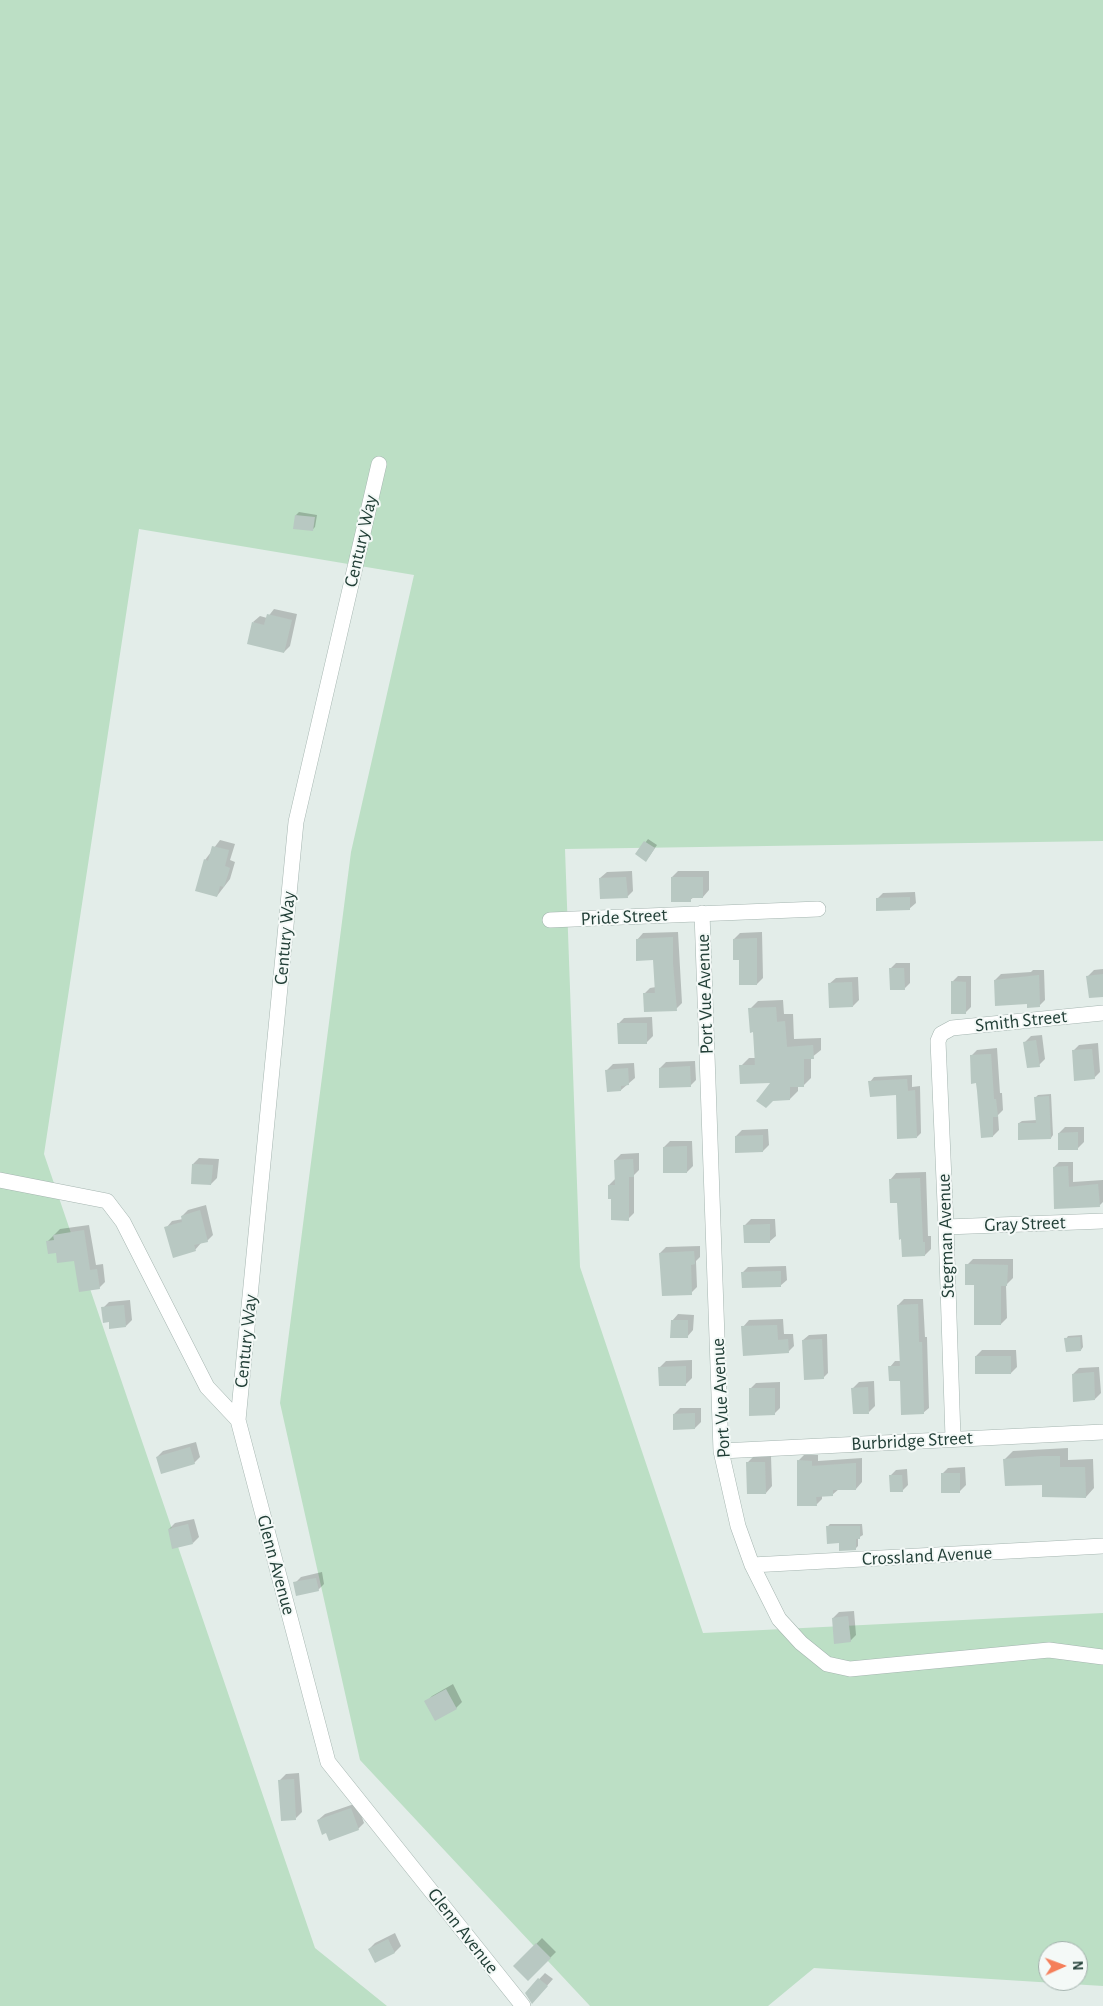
<!DOCTYPE html>
<style>
body{margin:0}
#map{position:relative;width:1103px;height:2006px;overflow:hidden;background:#e3ede9;font-family:"Alegreya Sans",sans-serif}
canvas{display:block}
.north{position:absolute;left:1038px;top:1941px;width:50px;height:50px;box-sizing:border-box;background:#f4f9f7;border:1px solid #a0afaa;border-radius:50%;rotate:88deg;font-size:14px;font-weight:700;line-height:20px;text-align:center;color:#223f37}
.north::after{content:'';display:block;margin:auto;width:18px;height:22px;background:#f57f5a;clip-path:polygon(50% 0,100% 100%,50% 72%,0 100%)}
</style>
<div id="map">
<canvas width="1103" height="2006"></canvas>
<div class="north">N</div>
</div>
<script>
const ctx = document.querySelector('canvas').getContext('2d');
ctx.lineJoin = 'round';
function fill(path, color) { ctx.fillStyle = color; ctx.fill(path, 'evenodd'); }
const shape = rows => new Path2D(rows.map(r => 'M' + r).join(''));
function strokePath(path, color, width, dash) { ctx.strokeStyle = color; ctx.lineWidth = width; ctx.lineCap = dash ? 'butt' : 'round'; ctx.setLineDash(dash || []); ctx.stroke(path); }
function label(font, color, halo, rows, align = 'center') {
  ctx.font = font + ' "Alegreya Sans",sans-serif'; ctx.lineWidth = 4; ctx.setLineDash([]); ctx.textBaseline = 'middle'; ctx.strokeStyle = halo; ctx.fillStyle = color; for (const [text, x, y, turn = 0] of rows) {
    ctx.save(); ctx.translate(x, y); ctx.rotate((+turn || 0) * Math.PI / 180); ctx.textAlign = isNaN(turn) ? turn : align; if (halo) ctx.strokeText(text, 0, 0); ctx.fillText(text, 0, 0); ctx.restore();
  }
}
fill(shape([
 [0,0,1103,0,1103,841,565,849,580,1267,703,1633,1103,1613,1103,1986,814,1968,768,2006,590,2006,360,1760,280,1403,351,852,414,575,139,529,44,1154,315,1948,387,2006,0,2006],
 [1048,1951,1078,1951,1078,1981,1048,1981]
]), '#bcdfc5');
fill(shape([
 [299,512,317,515,315,527,312,530,295,528,296,515],
 [274,609,297,614,290,646,284,652,253,622,260,616,267,618],
 [648,839,657,845,649,857,637,854],
 [220,840,235,844,230,860,235,862,230,879,217,896,205,860],
 [632,871,633,891,627,897,600,878,607,872],
 [678,871,709,871,709,890,703,897,694,897,690,900,672,877],
 [915,892,916,903,909,909,877,899,883,893],
 [678,932,682,1003,676,1009,644,994,650,988,656,987,654,959,637,940,643,933],
 [762,932,763,978,757,984,740,958,734,939,740,933],
 [896,963,910,963,910,983,904,989,890,969],
 [1103,969,1103,995,1088,976,1094,970],
 [1033,970,1044,970,1045,1000,1039,1006,1028,1002,995,980,1001,974,1031,972],
 [958,976,971,976,971,1007,965,1013,952,982],
 [858,977,859,1000,853,1006,829,984,836,978],
 [783,1000,784,1014,793,1014,794,1039,821,1038,821,1050,811,1058,811,1078,803,1086,798,1086,798,1091,790,1099,773,1082,741,1066,749,1058,756,1058,755,1031,750,1009,758,1001],
 [652,1017,653,1036,647,1042,618,1024,624,1018],
 [1042,1035,1045,1059,1039,1065,1025,1042,1031,1036],
 [1098,1043,1100,1072,1094,1078,1073,1051,1079,1045],
 [997,1048,1000,1093,1002,1093,1003,1110,998,1115,999,1130,993,1136,978,1091,971,1056,977,1050],
 [695,1061,696,1080,690,1086,660,1068,666,1062],
 [634,1063,635,1078,621,1090,607,1070,613,1064],
 [912,1075,912,1087,920,1086,921,1133,917,1137,897,1094,870,1082,874,1077],
 [1051,1094,1053,1135,1051,1138,1019,1123,1022,1121,1037,1120,1036,1097,1038,1095],
 [1065,1127,1084,1127,1084,1142,1078,1148,1059,1133],
 [768,1129,769,1145,763,1151,736,1136,742,1130],
 [670,1141,692,1141,693,1166,687,1172,664,1147],
 [639,1153,639,1170,634,1175,634,1213,628,1219,609,1185,616,1178,615,1160,621,1154],
 [199,1158,219,1159,217,1178,211,1184,193,1164],
 [1059,1162,1073,1162,1073,1182,1103,1180,1103,1202,1099,1206,1055,1208,1054,1167],
 [926,1172,928,1236,931,1236,931,1249,925,1255,898,1201,890,1180,896,1173],
 [206,1205,213,1235,207,1241,201,1243,195,1250,166,1228,172,1221,183,1219,182,1216,188,1210],
 [751,1219,775,1219,776,1236,769,1242,745,1225],
 [89,1225,96,1265,103,1264,105,1282,99,1288,75,1259,57,1251,48,1241,60,1229],
 [700,1246,700,1257,696,1261,697,1287,691,1293,660,1253,666,1247],
 [973,1259,1013,1259,1013,1278,1006,1285,1007,1318,1001,1324,975,1284,967,1265],
 [786,1266,787,1280,780,1286,742,1273,748,1267],
 [904,1299,923,1299,925,1337,927,1337,929,1408,923,1413,901,1379,890,1367,895,1361,901,1361,898,1305],
 [130,1300,132,1320,126,1326,103,1308,109,1302],
 [678,1314,694,1315,693,1330,687,1337,672,1321],
 [783,1319,784,1334,793,1334,794,1346,788,1352,743,1327,749,1320],
 [827,1334,828,1373,823,1378,803,1340,809,1335],
 [1082,1335,1083,1347,1081,1350,1066,1339,1068,1336],
 [982,1350,1016,1350,1017,1367,1011,1373,976,1356],
 [692,1360,692,1378,686,1384,660,1367,666,1361],
 [1099,1367,1101,1393,1095,1399,1073,1374,1079,1368],
 [874,1381,875,1406,869,1412,853,1388,859,1382],
 [780,1382,780,1408,774,1414,750,1389,756,1383],
 [680,1408,701,1408,701,1422,695,1428,674,1414],
 [196,1442,200,1457,194,1463,157,1457,163,1451],
 [1068,1448,1068,1460,1093,1459,1094,1488,1086,1497,1043,1483,1005,1459,1013,1451],
 [804,1455,818,1455,818,1461,862,1458,862,1482,856,1489,839,1489,832,1495,822,1496,822,1499,816,1505,798,1461],
 [771,1456,772,1486,766,1493,747,1463,753,1457],
 [965,1467,966,1485,960,1491,942,1474,948,1468],
 [907,1469,908,1485,902,1491,890,1476,896,1470],
 [194,1519,199,1537,193,1543,169,1529,175,1523],
 [830,1524,862,1524,863,1535,858,1538,858,1546,855,1549,840,1542,827,1527],
 [322,1572,324,1584,318,1590,295,1583,301,1577],
 [854,1611,856,1635,850,1641,833,1618,839,1612],
 [453,1684,462,1702,456,1708,426,1702,432,1696],
 [299,1773,302,1812,296,1818,280,1780,286,1774],
 [357,1803,364,1823,358,1829,318,1820,325,1814],
 [395,1933,401,1946,395,1952,375,1962,369,1949,375,1943],
 [542,1938,556,1952,528,1980,515,1966],
 [545,1973,553,1979,538,1996,526,1993]
]), '#0003');
fill(shape([
 [295,515,315,517,313,531,293,529],
 [267,614,292,620,284,653,247,644,252,622,264,625],
 [644,841,655,848,646,862,635,854],
 [212,846,229,850,225,866,230,868,224,887,220,886,217,897,195,891,204,859,208,861],
 [626,877,628,898,600,899,599,878],
 [671,877,703,877,703,898,691,898,691,902,671,902],
 [910,897,910,910,876,911,876,898],
 [673,937,673,964,677,1011,644,1012,643,993,655,993,653,960,636,961,636,939],
 [757,938,757,985,739,985,739,960,733,960,733,939],
 [889,968,904,968,905,990,890,990],
 [1103,974,1103,997,1089,998,1086,976],
 [1039,975,1040,1007,1027,1008,1027,1004,995,1006,994,980],
 [951,981,966,982,966,1014,951,1014],
 [852,982,853,1007,829,1008,828,983],
 [776,1007,777,1022,785,1021,787,1047,813,1045,814,1059,804,1059,804,1087,790,1087,790,1100,773,1101,766,1108,756,1101,770,1083,740,1084,739,1065,755,1065,753,1032,750,1033,748,1008],
 [617,1023,647,1023,647,1044,618,1044],
 [1036,1040,1040,1067,1027,1068,1023,1042],
 [1092,1049,1095,1079,1074,1081,1072,1050],
 [991,1054,994,1099,996,1099,998,1117,993,1117,993,1137,981,1138,977,1091,976,1083,971,1084,970,1055],
 [690,1066,691,1087,659,1088,659,1068],
 [628,1068,629,1085,621,1086,621,1091,607,1092,605,1070],
 [907,1079,908,1091,915,1090,917,1138,897,1139,896,1095,870,1097,868,1081],
 [1049,1096,1051,1139,1018,1140,1018,1123,1036,1123,1034,1097],
 [1078,1132,1078,1150,1058,1150,1058,1133],
 [763,1135,763,1152,735,1153,735,1136],
 [687,1146,687,1173,663,1173,663,1147],
 [633,1159,634,1177,629,1177,629,1221,611,1220,611,1199,608,1199,608,1185,615,1185,614,1160],
 [192,1164,213,1165,211,1185,191,1184],
 [1068,1166,1069,1187,1098,1184,1100,1207,1054,1209,1053,1167],
 [920,1178,923,1242,925,1242,925,1256,902,1257,901,1239,899,1240,897,1203,890,1203,889,1179],
 [200,1210,208,1242,194,1245,196,1251,173,1258,164,1227,182,1222,181,1216],
 [770,1224,770,1243,744,1243,743,1225],
 [84,1230,90,1270,97,1269,100,1289,79,1292,74,1261,57,1263,56,1253,48,1254,46,1241,54,1240,53,1235],
 [694,1251,695,1264,691,1265,692,1295,662,1296,659,1253],
 [965,1264,1008,1265,1007,1286,1001,1286,1001,1325,974,1325,974,1285,965,1285],
 [781,1271,781,1287,742,1288,741,1272],
 [918,1304,919,1342,922,1342,924,1414,901,1415,900,1381,889,1381,888,1366,900,1366,897,1305],
 [124,1305,126,1327,109,1329,109,1322,103,1323,101,1307],
 [671,1320,688,1320,688,1338,670,1338],
 [777,1325,778,1340,788,1339,789,1353,743,1356,741,1326],
 [1080,1337,1081,1351,1066,1352,1064,1338],
 [822,1339,824,1379,804,1380,802,1340],
 [975,1356,1011,1356,1011,1374,975,1374],
 [686,1366,686,1386,659,1386,658,1367],
 [1094,1372,1095,1400,1073,1402,1072,1374],
 [868,1387,869,1414,853,1414,851,1388],
 [749,1388,775,1388,775,1415,749,1416],
 [695,1413,695,1429,673,1430,673,1414],
 [190,1447,195,1464,161,1474,156,1457],
 [1042,1456,1060,1456,1060,1467,1085,1467,1086,1498,1042,1497,1042,1485,1005,1486,1003,1459],
 [797,1460,812,1461,812,1466,856,1463,856,1490,833,1490,833,1496,816,1497,817,1506,797,1506],
 [746,1462,765,1462,766,1494,747,1494],
 [941,1473,960,1473,960,1493,941,1493],
 [889,1475,902,1475,903,1492,890,1492],
 [188,1524,193,1544,172,1549,168,1529],
 [826,1526,860,1526,860,1539,856,1539,856,1550,839,1551,839,1543,827,1544],
 [316,1578,319,1591,296,1596,293,1582],
 [848,1616,851,1642,834,1644,832,1618],
 [446,1689,457,1709,435,1721,424,1701],
 [294,1779,296,1820,281,1821,278,1780],
 [351,1808,359,1830,329,1841,326,1833,322,1835,317,1820],
 [388,1939,395,1953,375,1963,368,1949],
 [536,1943,551,1958,528,1981,513,1966],
 [538,1978,548,1986,532,2004,525,1993]
]), '#b8c8c2');
const minor = shape([
 [702,913,721,1451,738,1526,752,1565,779,1619,801,1643,827,1664,850,1669,1049,1650,1103,1657],
 [550,920,818,909],
 [0,1180,107,1201,123,1222,207,1387,238,1420,328,1762,523,2006],
 [946,1227,1103,1221],
 [238,1420,296,822,379,464],
 [953,1438,946,1227,938,1041,941,1034,952,1028,1103,1013],
 [721,1451,1103,1432],
 [752,1565,1103,1546]
]);
strokePath(minor, '#a5b5b0', 16);
strokePath(minor, '#fff', 15);
label('19px', '#223f37', '#f4f9f7', [
 ["Century Way",361,541,-77],
 ["Pride Street",624,917,-3],
 ["Century Way",285,938,-85],
 ["Port Vue Avenue",705,994,-92],
 ["Smith Street",1021,1021,-6],
 ["Gray Street",1025,1224,-2],
 ["Stegman Avenue",946,1236,-92],
 ["Century Way",246,1341,-84],
 ["Port Vue Avenue",721,1398,-93],
 ["Burbridge Street",912,1441,-3],
 ["Crossland Avenue",927,1556,-3],
 ["Glenn Avenue",276,1565,75],
 ["Glenn Avenue",463,1931,52]
]);
</script>
